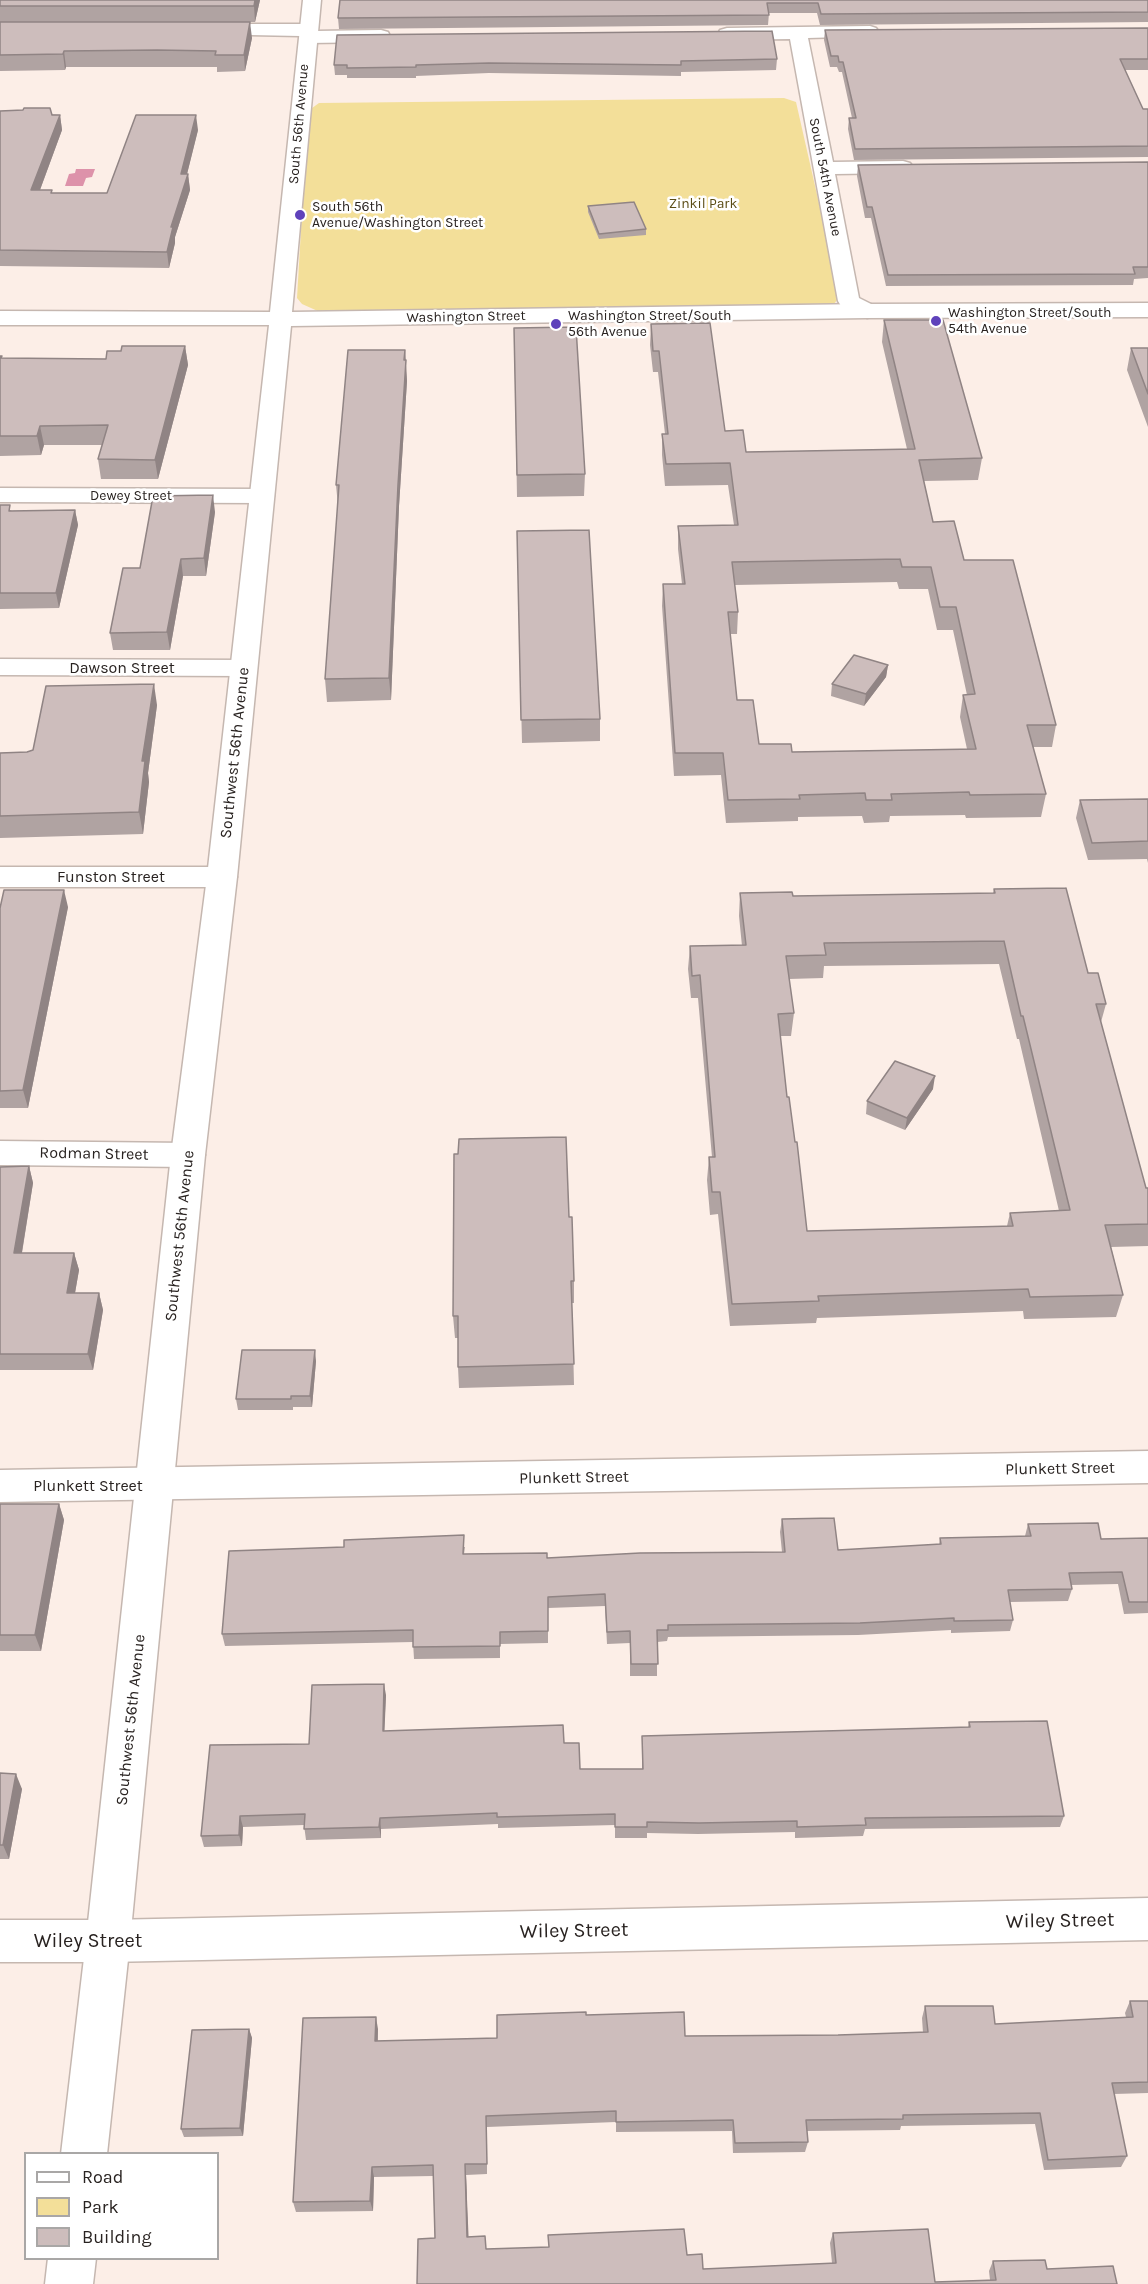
<!DOCTYPE html>
<style>
body{margin:0}
#map{position:relative;width:1148px;height:2284px;overflow:hidden;background:#fceee7;font-family:Karla,sans-serif}
canvas{display:block}
.legend{position:absolute;left:24px;top:2152px;width:195px;height:108px;box-sizing:border-box;background:#fff;border:2px solid #a9a7a6;margin:0;padding:8px 10px;list-style:none;font-size:18px;color:#292321}
.legend li{display:flex;align-items:center;gap:12px;height:30px}
.legend b{width:30px;border:2px solid #a9a7a6}
</style>
<div id="map">
<canvas width="1148" height="2284"></canvas>
<ul class="legend">
<li><b style="height:8px;background:#fff"></b>Road</li>
<li><b style="height:16px;background:#f3df99"></b>Park</li>
<li><b style="height:16px;background:#cdbdbc"></b>Building</li>
</ul>
</div>
<script>
const ctx = document.querySelector('canvas').getContext('2d');
ctx.lineJoin = 'round';
function fill(path, color) { ctx.fillStyle = color; ctx.fill(path, 'evenodd'); }
const shape = rows => new Path2D(rows.map(r => 'M' + r).join(''));
function strokePath(path, color, width, dash) { ctx.strokeStyle = color; ctx.lineWidth = width; ctx.lineCap = dash ? 'butt' : 'round'; ctx.setLineDash(dash || []); ctx.stroke(path); }
function label(font, color, halo, rows, align = 'center') {
  ctx.font = font + ' Karla,sans-serif'; ctx.lineWidth = 5; ctx.setLineDash([]); ctx.textBaseline = 'middle'; ctx.strokeStyle = halo; ctx.fillStyle = color; for (const [text, x, y, turn = 0] of rows) {
    ctx.save(); ctx.translate(x, y); ctx.rotate((+turn || 0) * Math.PI / 180); ctx.textAlign = isNaN(turn) ? turn : align; if (halo) ctx.strokeText(text, 0, 0); ctx.fillText(text, 0, 0); ctx.restore();
  }
}
fill(shape([
 [784,98,796,102,840,296,831,308,320,312,302,304,297,298,308,111,319,103]
]), '#f3df99');
fill(shape([
 [76,169,95,169,92,177,86,178,83,186,65,186,69,174,75,173]
]), '#dd92aa');
const minor = shape([
 [205,24,308,24,314,26,316,31,381,30,388,32,390,36,388,40,381,42,308,43,301,41,300,36,199,34,196,30,199,26,205,24],
 [870,26,876,28,879,32,876,36,808,38,833,162,903,161,910,163,913,167,910,171,903,173,835,174,859,298,875,306,878,311,875,316,867,318,841,306,838,301,790,39,727,40,720,38,718,34,720,30,727,28,870,26],
 [0,488,262,489,271,491,274,496,271,501,262,503,0,502,0,488],
 [0,659,244,660,253,662,257,668,253,674,244,676,0,675,0,659],
 [0,867,222,867,232,870,237,877,232,884,222,887,0,887,0,867],
 [0,1141,188,1143,200,1146,205,1155,200,1164,188,1167,0,1165,0,1141],
 [1148,1451,1148,1483,0,1502,0,1470,1148,1451],
 [1148,1898,1148,1940,108,1962,0,1962,0,1920,108,1920,1148,1898]
]);
const tertiary = shape([
 [303,0,321,0,292,312,867,304,1148,303,1148,317,867,318,291,326,237,877,205,1155,130,1941,107,2154,61,2154,86,1941,171,1155,207,877,269,325,0,325,0,311,270,312,303,0],
 [48,2258,96,2258,93,2284,45,2284,48,2258]
]);
strokePath(minor, '#c5b7b0', 3);
strokePath(tertiary, '#c5b7b0', 3);
fill(minor, '#fff');
fill(tertiary, '#fff');
fill(shape([
 [0,0,260,0,255,22,0,22],
 [340,0,1148,0,1148,22,820,25,817,13,769,13,768,25,339,29,338,18],
 [0,22,252,38,245,71,217,72,217,67,66,67,65,70,0,71],
 [1148,28,1148,70,1125,70,1143,109,1148,109,1148,157,854,160,848,129,849,118,852,118,842,72,839,72,837,67,830,67,824,40,825,30],
 [777,59,776,70,681,72,681,76,489,73,416,76,416,78,347,78,347,75,335,75,334,65],
 [0,111,60,115,62,130,40,190,53,193,107,193,198,130,187,174,188,174,190,190,175,237,175,243,169,268,0,266],
 [1148,162,1148,278,1134,279,1133,285,886,286,871,218,865,218,857,176,858,165],
 [588,206,646,229,646,235,599,239,588,212],
 [884,320,982,458,978,480,924,481,933,522,964,560,1056,725,1052,747,1033,747,1046,794,1041,817,966,818,965,815,890,816,889,822,864,823,862,816,798,817,798,821,726,823,721,775,674,776,662,606,663,584,682,584,678,549,678,526,734,525,728,485,665,486,662,455,662,434,665,434,658,372,653,372,650,345,651,324,725,431,746,452,907,449,882,342],
 [897,582,899,589,928,589,937,630,953,630,967,695,963,695,960,717,967,749,792,752,759,744,737,700,730,634,737,634,738,612,735,585],
 [514,328,585,474,584,496,517,497],
 [185,346,188,365,158,479,101,479,98,459,102,445,44,445,41,455,0,456,0,356,2,358,106,359,121,351],
 [1131,348,1148,348,1148,427,1127,370],
 [405,350,407,381,399,506,391,700,327,702,325,679,338,506,336,485],
 [0,505,12,511,75,510,78,525,59,608,0,609],
 [215,512,206,576,183,576,170,650,113,650,110,633,140,568],
 [517,531,600,719,600,741,522,743],
 [888,665,886,677,864,706,831,696,832,684],
 [157,705,148,773,149,782,143,834,0,838,0,753,27,752],
 [1148,799,1148,863,1147,859,1088,860,1076,818,1080,800],
 [994,889,1088,973,1106,1004,1101,1022,1146,1188,1148,1188,1148,1246,1111,1247,1123,1295,1116,1317,1024,1319,1023,1311,817,1318,816,1323,730,1326,718,1214,710,1215,707,1180,709,1157,712,1157,698,998,691,998,688,969,690,946,742,946,739,916,740,893,793,896,993,893],
 [999,964,1017,1039,1019,1039,1059,1211,1010,1213,1007,1226,807,1231,787,1097,780,1036,791,1036,794,1013,789,979,823,978,824,966],
 [68,907,28,1108,0,1108,0,908],
 [933,1089,905,1130,866,1114,867,1101],
 [29,1166,33,1183,22,1253,74,1253,79,1270,75,1293,99,1293,103,1310,93,1370,0,1370,0,1167],
 [569,1217,574,1281,574,1303,572,1303,574,1385,459,1388,458,1367,458,1338,455,1338,453,1316],
 [316,1361,312,1407,293,1407,293,1410,238,1410,236,1399],
 [0,1504,59,1504,64,1520,41,1651,0,1651],
 [782,1519,838,1550,939,1545,940,1538,1025,1536,1028,1524,1101,1539,1148,1538,1148,1613,1124,1614,1118,1584,1071,1585,1072,1589,1068,1601,1010,1602,1013,1620,1010,1631,951,1633,951,1630,858,1635,668,1637,667,1641,657,1642,657,1676,630,1676,630,1643,607,1644,605,1606,548,1608,548,1643,500,1644,500,1658,414,1659,413,1642,225,1646,222,1634,344,1547,465,1547,464,1554,547,1558,782,1552,780,1532],
 [386,1695,384,1731,564,1743,580,1769,642,1769,642,1736,968,1727,969,1722,1064,1816,1060,1827,865,1829,863,1836,795,1838,795,1832,698,1834,647,1833,647,1838,615,1838,615,1825,498,1828,498,1824,381,1829,381,1838,306,1840,304,1825,243,1827,242,1846,204,1847,201,1836,309,1744],
 [0,1773,22,1789,9,1859,0,1859],
 [1130,2001,1148,2001,1148,2093,1114,2094,1127,2156,1121,2167,1044,2170,1035,2124,901,2126,900,2130,807,2131,808,2142,805,2152,733,2153,732,2131,616,2132,616,2122,487,2127,487,2174,466,2175,468,2237,486,2249,687,2255,703,2269,832,2263,830,2243,833,2233,935,2282,990,2280,989,2271,993,2261,1047,2269,1117,2284,417,2284,435,2238,433,2176,374,2177,373,2211,296,2212,293,2202,378,2029,378,2041,497,2038,586,2015,685,2036,838,2035,923,2033,922,2018,925,2006,995,2024,1126,2017,1125,2013],
 [249,2029,252,2038,243,2136,184,2137,181,2129]
]), '#b0a3a2');
fill(shape([
 [255,0,260,0,255,22,254,6],
 [250,22,252,38,245,71,244,55],
 [64,51,66,67,65,70,63,54],
 [60,115,62,130,34,206,31,190],
 [196,115,198,130,184,186,188,174,190,190,175,237,175,243,169,268,167,252,171,227,181,174],
 [185,346,188,365,158,479,155,460],
 [405,350,407,381,399,506,391,700,389,678],
 [40,426,44,445,41,455,37,436],
 [213,495,215,512,206,576,204,558],
 [75,510,78,525,59,608,56,593],
 [181,559,183,576,170,650,167,632],
 [888,665,886,677,864,706,866,694],
 [154,684,157,705,148,773,149,782,143,834,139,812,142,761],
 [64,890,68,907,28,1108,23,1090],
 [935,1076,933,1089,905,1130,907,1118],
 [29,1166,33,1183,19,1270,14,1253],
 [74,1253,79,1270,72,1310,67,1293],
 [99,1293,103,1310,93,1370,88,1354],
 [315,1350,316,1361,312,1407,310,1396],
 [59,1504,64,1520,41,1651,35,1635],
 [384,1684,386,1695,384,1743,383,1731],
 [16,1774,22,1789,9,1859,3,1845],
 [240,1816,243,1827,242,1846,239,1835],
 [380,1818,381,1829,381,1838,379,1827],
 [376,2017,378,2029,377,2053,375,2041],
 [249,2029,252,2038,243,2136,240,2128],
 [465,2164,466,2175,469,2247,467,2237],
 [372,2167,374,2177,373,2211,370,2201]
]), '#908484');
const building = shape([
 [0,0,255,0,254,6,0,6,0,0],
 [340,0,1148,0,1148,12,821,14,818,3,767,3,769,15,338,18,340,0],
 [0,22,250,22,244,55,215,55,216,51,157,50,64,51,63,54,0,55,0,22],
 [1148,28,1148,59,1120,59,1143,109,1148,109,1148,146,855,149,849,118,856,118,843,62,839,62,838,56,831,56,825,30,1148,28],
 [772,31,777,59,681,61,681,65,489,63,416,65,416,67,347,68,347,65,334,65,337,35,772,31],
 [24,108,50,108,52,115,60,115,31,190,52,190,51,193,107,193,136,115,196,115,181,174,188,174,171,227,173,227,167,252,0,250,0,111,23,110,24,108],
 [1148,162,1148,267,1133,267,1135,274,888,275,872,207,867,207,858,165,1148,162],
 [634,202,646,229,599,234,588,206,634,202],
 [884,320,943,320,982,458,919,460,933,522,954,521,964,560,1013,560,1056,725,1027,725,1046,794,970,795,969,792,891,794,892,800,866,800,865,793,799,795,800,799,728,800,723,753,675,753,663,584,685,584,678,526,738,525,730,463,666,464,662,434,668,434,659,351,653,351,651,324,710,323,725,431,743,430,746,452,915,449,884,320],
 [900,559,902,567,931,567,940,607,956,607,975,694,963,695,976,749,792,752,791,744,759,744,753,700,737,700,728,612,738,612,732,562,900,559],
 [576,327,585,474,517,475,514,328,576,327],
 [122,346,185,346,155,460,98,459,108,425,40,426,37,436,0,436,0,356,2,356,1,358,106,359,107,351,121,351,122,346],
 [1131,348,1148,348,1148,394,1131,348],
 [348,350,405,350,404,360,406,360,398,485,389,678,325,679,339,485,336,485,348,350],
 [213,495,204,558,181,559,167,632,110,633,123,568,140,568,153,496,213,495],
 [0,505,10,505,9,511,75,510,56,593,0,593,0,505],
 [589,530,600,719,521,720,517,531,589,530],
 [854,655,888,665,866,694,832,684,854,655],
 [154,684,142,761,145,761,139,812,0,816,0,753,27,752,33,750,46,686,154,684],
 [1148,799,1148,841,1092,843,1080,800,1148,799],
 [1066,888,1088,973,1098,973,1106,1004,1096,1004,1146,1188,1148,1188,1148,1224,1105,1225,1123,1295,1030,1297,1028,1289,818,1296,819,1301,732,1304,720,1192,712,1192,709,1157,715,1157,700,975,692,976,690,946,746,945,740,893,792,892,793,896,995,893,994,889,1066,888],
 [1004,941,1021,1016,1023,1016,1070,1210,1010,1213,1013,1226,807,1231,797,1142,795,1142,789,1097,787,1097,778,1014,794,1013,786,956,826,955,824,943,1004,941],
 [4,890,64,890,23,1090,0,1091,0,908,4,890],
 [895,1061,935,1076,907,1118,867,1101,895,1061],
 [566,1137,569,1217,572,1217,574,1281,571,1281,574,1364,458,1367,458,1316,453,1316,454,1154,458,1154,459,1139,566,1137],
 [29,1166,14,1253,74,1253,67,1293,99,1293,88,1354,0,1354,0,1167,29,1166],
 [242,1350,315,1350,310,1396,291,1396,291,1399,236,1399,242,1350],
 [0,1504,59,1504,35,1635,0,1635,0,1504],
 [834,1518,838,1550,941,1544,940,1538,1031,1536,1028,1524,1098,1523,1101,1539,1148,1538,1148,1602,1129,1602,1122,1572,1069,1573,1072,1589,1008,1590,1013,1620,954,1621,954,1618,860,1623,668,1625,668,1630,657,1630,658,1664,631,1664,630,1631,607,1632,605,1594,548,1597,548,1631,500,1632,500,1646,413,1647,413,1630,222,1634,229,1551,344,1547,344,1540,464,1535,463,1554,547,1553,547,1558,640,1553,785,1552,782,1519,834,1518],
 [384,1684,383,1731,563,1725,564,1743,579,1743,580,1769,643,1769,642,1736,970,1727,969,1722,1047,1721,1064,1816,865,1818,866,1825,797,1827,797,1821,699,1823,647,1822,647,1827,615,1827,615,1814,497,1817,497,1813,380,1818,379,1827,304,1829,305,1814,240,1816,239,1835,201,1836,210,1745,309,1744,312,1685,384,1684],
 [0,1773,16,1774,3,1845,0,1845,0,1773],
 [1130,2001,1148,2001,1148,2082,1112,2083,1127,2156,1048,2160,1040,2113,903,2115,903,2119,806,2120,808,2142,735,2143,733,2120,616,2122,616,2111,486,2116,487,2164,465,2164,467,2237,485,2236,486,2249,549,2247,548,2235,684,2229,687,2255,702,2254,703,2269,836,2263,833,2233,928,2229,935,2282,996,2280,993,2261,1045,2260,1047,2269,1113,2266,1117,2284,417,2284,418,2239,435,2238,433,2165,372,2167,370,2201,293,2202,303,2018,376,2017,375,2041,497,2038,497,2015,586,2012,586,2015,684,2012,685,2036,838,2035,928,2032,925,2006,993,2006,995,2024,1133,2017,1130,2001],
 [249,2029,240,2128,181,2129,192,2030,249,2029]
]);
fill(building, '#cdbdbc');
strokePath(building, '#908484', 1.5);
for (const [x, y, r, color] of [
 [300,215,6,"#5f42bb"],
 [936,321,6,"#5f42bb"],
 [556,324,6,"#5f42bb"]
]) { const dot = new Path2D(); dot.arc(x, y, r, 0, 2 * Math.PI); ctx.fillStyle = color; ctx.fill(dot); strokePath(dot, '#fff', 2); }
label('14px', '#292321', '#fff', [
 ["South 56th Avenue",299,124,-85],
 ["South 54th Avenue",825,177,79],
 ["Washington Street",466,317,-1],
 ["Dewey Street",131,496]
]);
label('14px', '#5b4c15', '#fff', [
 ["Zinkil Park",703,204]
]);
label('14px', '#292321', '#fff', [
 ["South 56th",312,207],
 ["Avenue/Washington Street",312,223],
 ["Washington Street/South",948,313],
 ["54th Avenue",948,329],
 ["Washington Street/South",568,316],
 ["56th Avenue",568,332]
], 'left');
label('16px', '#292321', '#fff', [
 ["Dawson Street",122,668],
 ["Southwest 56th Avenue",235,753,-84],
 ["Funston Street",111,877],
 ["Rodman Street",94,1154,1],
 ["Southwest 56th Avenue",180,1236,-84],
 ["Plunkett Street",1060,1469,-1],
 ["Plunkett Street",574,1478,-1],
 ["Plunkett Street",88,1486],
 ["Southwest 56th Avenue",131,1720,-84]
]);
label('20px', '#292321', '#fff', [
 ["Wiley Street",1060,1921,-1],
 ["Wiley Street",574,1931,-1],
 ["Wiley Street",88,1941]
]);
</script>
